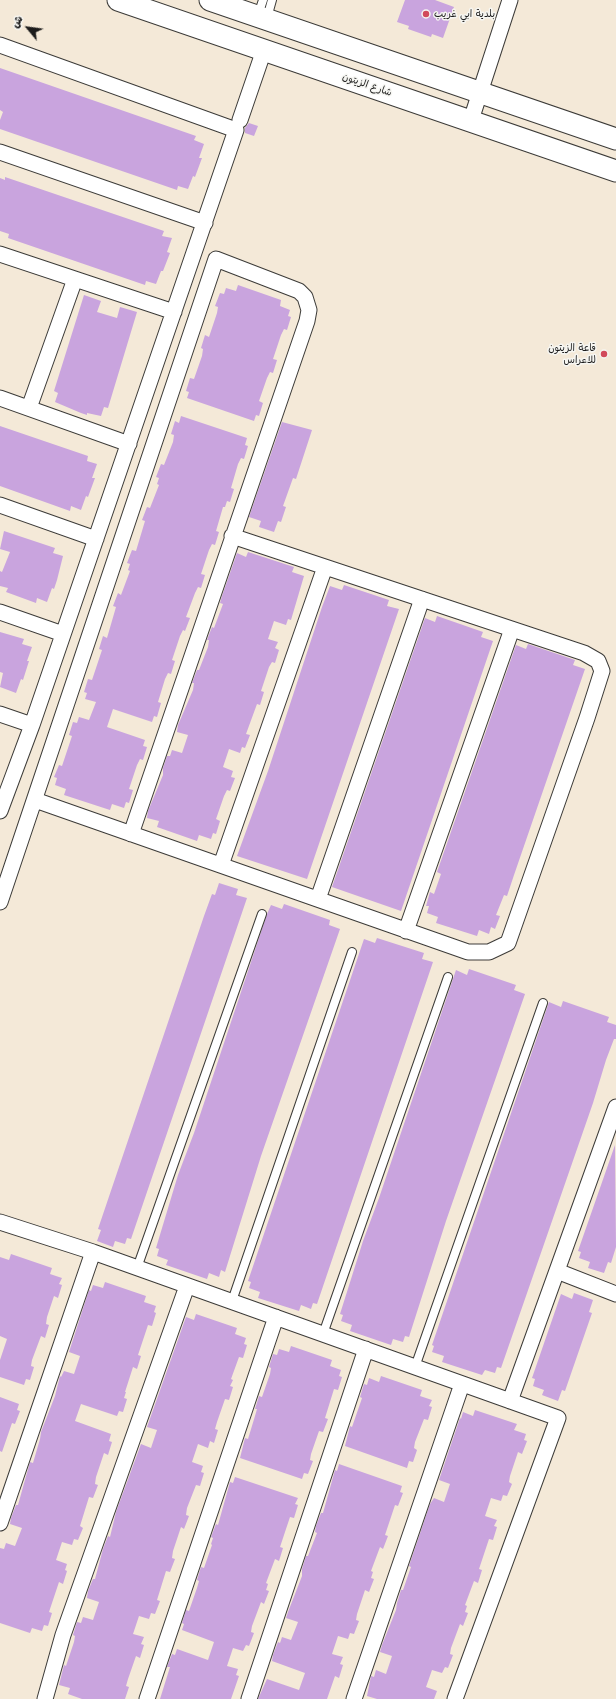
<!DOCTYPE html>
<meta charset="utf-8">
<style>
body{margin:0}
#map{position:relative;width:616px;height:1699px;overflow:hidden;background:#f4e9d8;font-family:"Shantell Sans","Playpen Sans Arabic",sans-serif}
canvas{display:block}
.north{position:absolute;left:8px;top:8px;width:40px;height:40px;-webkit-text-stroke:3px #f6f6f2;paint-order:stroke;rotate:299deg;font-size:11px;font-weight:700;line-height:16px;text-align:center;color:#1c1c1c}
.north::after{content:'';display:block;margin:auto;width:14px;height:18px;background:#1c1c1c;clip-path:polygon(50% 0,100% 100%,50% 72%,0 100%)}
</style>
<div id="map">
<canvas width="616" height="1699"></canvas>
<div class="north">ش</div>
</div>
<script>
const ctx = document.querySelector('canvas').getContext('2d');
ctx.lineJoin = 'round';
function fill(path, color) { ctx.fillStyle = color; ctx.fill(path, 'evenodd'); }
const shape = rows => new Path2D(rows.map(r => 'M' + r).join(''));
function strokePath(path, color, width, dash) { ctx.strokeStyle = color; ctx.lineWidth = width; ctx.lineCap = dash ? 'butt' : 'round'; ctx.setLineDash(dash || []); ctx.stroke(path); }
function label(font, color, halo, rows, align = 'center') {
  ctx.font = font + ' "Shantell Sans","Playpen Sans Arabic",sans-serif'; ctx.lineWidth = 3; ctx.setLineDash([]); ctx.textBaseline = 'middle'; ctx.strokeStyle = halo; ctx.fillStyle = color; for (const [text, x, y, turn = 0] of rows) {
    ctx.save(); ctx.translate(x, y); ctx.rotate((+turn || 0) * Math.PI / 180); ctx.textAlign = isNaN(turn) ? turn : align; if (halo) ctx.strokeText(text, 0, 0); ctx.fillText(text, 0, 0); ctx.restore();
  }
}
fill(shape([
 [405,0,435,0,454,7,443,38,432,34,431,37,408,29,409,26,397,22],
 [0,68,196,136,194,140,204,144,199,158,202,158,195,177,193,176,188,189,178,186,177,190,0,129,0,120,3,112,0,110],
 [249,123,258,126,254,136,245,133,245,128],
 [5,177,164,231,162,236,172,238,167,252,170,253,163,271,161,271,156,284,146,281,145,285,8,238,9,234,0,231,0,178,5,180],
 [238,285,281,300,280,306,290,310,288,316,291,317,287,330,284,329,281,335,273,359,277,360,273,373,270,372,267,378,259,401,263,403,259,416,256,415,254,421,187,398,189,392,186,391,190,378,194,379,202,356,203,349,201,348,205,335,209,337,217,313,218,307,215,306,220,293,224,294,226,288,236,291],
 [84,295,101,301,97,312,117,318,120,307,137,312,108,408,104,407,101,416,87,413,87,415,81,413,55,402,58,393,54,391],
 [181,416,247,438,245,445,248,446,244,459,241,458,238,464,231,488,234,489,230,502,227,501,225,507,223,507,216,531,219,532,215,545,212,544,209,550,201,574,205,575,201,588,198,587,195,593,186,617,190,618,185,631,183,630,180,636,172,660,175,661,171,674,168,673,165,679,158,702,161,703,157,717,154,716,152,722,113,709,107,727,145,740,143,746,147,747,143,760,140,759,137,765,129,789,133,790,129,803,126,802,124,808,112,804,110,810,64,795,66,789,55,785,57,778,54,777,59,765,62,766,72,736,69,735,73,722,77,723,79,717,89,720,96,702,85,699,87,693,84,692,88,679,92,680,102,650,99,649,103,636,107,638,116,607,113,606,118,593,121,595,130,571,128,570,130,564,127,563,132,550,136,551,145,521,142,520,147,507,150,508,159,485,157,484,159,478,156,477,161,464,164,465,173,442,174,435,171,434,175,421,179,423],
 [282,422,312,430,296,479,293,478,283,506,286,507,281,522,278,521,274,532,259,527,261,521,249,517],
 [0,426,88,456,87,461,97,464,92,478,95,478,88,497,86,496,81,510,71,506,70,511,0,486],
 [4,531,55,548,53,553,63,556,57,580,54,589,52,588,47,602,37,598,36,603,6,592,8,588,0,586,0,571,2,572,10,552,0,549],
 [248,552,294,567,292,572,304,576,291,620,288,619,286,625,274,621,268,639,278,642,275,648,279,650,275,663,272,662,269,667,261,691,264,692,260,705,257,704,246,734,250,735,245,748,242,747,240,753,229,749,223,767,233,771,231,777,235,778,230,791,227,790,224,796,216,819,220,821,216,834,213,833,211,839,199,835,197,841,157,827,159,821,147,818,148,811,163,775,163,768,167,756,170,756,172,750,182,753,188,735,177,732,178,725,193,690,194,683,192,683,197,670,199,670,208,647,209,640,207,640,212,627,214,628,223,604,220,603,222,596,237,553,246,557],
 [344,585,389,600,387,606,399,609,307,879,237,856,268,771,322,607,330,586,342,590],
 [437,616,483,632,481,637,493,641,401,911,332,887,425,618,435,622],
 [0,632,24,639,22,644,32,647,27,661,29,661,23,680,21,679,16,693,0,687,3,673,0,672],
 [528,644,575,660,573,665,585,669,514,875,507,896,504,895,496,915,500,916,495,929,491,927,489,934,479,930,477,936,436,923,438,917,427,913,429,906,426,906,430,892,434,894,441,874,437,872,516,645,526,649],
 [219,883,238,889,236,895,247,898,131,1239,127,1238,125,1244,115,1241,113,1247,97,1241,101,1230,98,1229,204,916,212,894,215,895],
 [284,904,330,920,329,925,340,929,261,1156,225,1272,221,1270,219,1277,209,1273,207,1279,166,1265,168,1260,157,1256,159,1249,156,1248,178,1175,194,1133,267,914,271,905,282,909],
 [377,938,424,953,422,959,433,962,317,1304,313,1303,311,1309,301,1305,299,1311,258,1298,260,1292,249,1288,251,1282,248,1281,364,939,375,943],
 [469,969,516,985,514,990,525,994,446,1221,409,1337,405,1336,403,1342,393,1339,391,1345,350,1331,352,1325,341,1321,343,1315,340,1314,363,1241,379,1198,456,970,467,975],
 [563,1001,609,1017,607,1022,616,1025,616,1039,614,1039,606,1060,593,1103,501,1368,497,1367,495,1373,485,1370,482,1375,442,1362,444,1356,432,1352,434,1346,432,1345,549,1002,561,1007],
 [615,1145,616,1247,611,1263,608,1262,604,1273,588,1268,590,1262,579,1258,581,1252,578,1251],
 [11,1254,52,1268,50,1274,62,1278,59,1284,62,1285,58,1298,54,1296,47,1317,46,1324,49,1325,45,1338,41,1336,32,1360,31,1366,34,1367,30,1380,26,1379,24,1385,0,1377,0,1360,7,1339,0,1336,0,1257,9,1260],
 [105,1282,146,1296,144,1302,156,1306,154,1312,156,1313,152,1326,148,1325,138,1355,141,1356,137,1369,133,1367,125,1392,126,1392,124,1398,127,1399,123,1412,119,1411,117,1416,81,1404,75,1421,111,1434,109,1441,112,1442,108,1455,104,1453,96,1477,95,1484,98,1485,93,1498,89,1497,80,1526,83,1528,78,1540,74,1539,72,1545,62,1542,56,1560,67,1564,65,1570,67,1571,63,1584,59,1582,49,1612,52,1613,48,1626,44,1625,42,1631,32,1628,30,1633,0,1623,0,1548,4,1549,6,1543,15,1546,22,1528,10,1524,11,1518,16,1505,18,1505,30,1462,33,1463,40,1439,41,1432,55,1396,60,1376,61,1377,64,1371,74,1374,80,1356,69,1352,89,1290,91,1291,93,1285,103,1288],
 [574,1293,593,1300,589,1312,592,1313,565,1391,562,1390,558,1401,542,1395,544,1390,533,1386,535,1379,532,1378,561,1294,572,1299],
 [196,1314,237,1328,235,1334,246,1338,244,1344,247,1345,243,1358,239,1357,231,1379,233,1380,230,1386,233,1387,229,1400,225,1399,217,1422,215,1429,218,1430,214,1443,210,1441,208,1448,198,1444,192,1462,203,1466,201,1472,204,1473,200,1486,196,1485,187,1508,186,1515,189,1516,184,1529,181,1527,173,1551,172,1558,175,1559,170,1572,166,1571,157,1600,160,1601,155,1614,151,1613,149,1619,139,1616,133,1634,144,1637,141,1644,144,1645,140,1658,136,1656,128,1679,126,1686,129,1687,125,1699,82,1699,68,1694,70,1688,59,1685,64,1665,66,1666,74,1642,75,1636,73,1635,77,1622,81,1623,83,1617,93,1620,99,1602,87,1598,88,1591,93,1579,95,1579,103,1549,108,1536,110,1537,116,1512,141,1444,151,1448,157,1430,147,1427,186,1317,194,1320],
 [291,1346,332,1360,330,1366,341,1370,339,1376,342,1377,338,1390,334,1389,325,1418,328,1419,323,1432,319,1431,311,1454,310,1460,313,1461,308,1474,304,1473,302,1479,240,1458,245,1438,248,1439,255,1416,257,1409,255,1409,259,1396,262,1397,270,1374,271,1368,269,1367,273,1354,277,1355,279,1349,289,1352],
 [381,1376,422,1390,420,1396,432,1400,429,1406,432,1407,428,1420,424,1419,415,1442,414,1448,417,1450,413,1462,409,1461,407,1468,345,1446,350,1426,352,1427,360,1404,362,1398,360,1397,364,1384,367,1385,369,1378,379,1382],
 [0,1397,19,1404,17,1410,20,1411,15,1424,12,1423,2,1452,0,1451],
 [475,1410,517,1424,514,1430,526,1434,524,1440,527,1441,522,1454,518,1452,510,1476,509,1482,512,1484,507,1496,503,1495,501,1501,491,1498,485,1516,497,1520,494,1526,497,1527,493,1540,489,1539,479,1569,482,1570,478,1583,474,1581,465,1605,467,1606,465,1612,468,1613,463,1626,460,1624,451,1648,450,1654,453,1655,448,1668,445,1667,442,1673,432,1670,426,1687,437,1691,434,1699,377,1699,367,1696,371,1676,374,1677,376,1670,386,1674,392,1656,380,1652,382,1645,396,1610,397,1603,401,1590,403,1590,411,1567,409,1566,411,1560,430,1504,434,1498,444,1502,450,1484,439,1480,460,1418,461,1419,463,1412,473,1416],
 [339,1464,402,1486,400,1492,403,1493,398,1506,395,1505,385,1535,388,1536,383,1549,380,1547,371,1571,373,1572,371,1578,374,1579,369,1592,365,1590,357,1614,356,1620,359,1621,354,1634,350,1633,348,1639,338,1636,332,1654,343,1657,340,1664,343,1665,339,1678,335,1676,327,1699,258,1699,267,1679,299,1690,305,1673,272,1661,273,1655,278,1642,280,1643,282,1637,291,1640,298,1622,286,1618,288,1612,302,1576,302,1569,306,1556,308,1556,317,1533,315,1532,316,1526,321,1513,323,1513,335,1470,337,1471],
 [235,1477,298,1498,295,1504,298,1505,294,1518,290,1517,280,1547,283,1548,279,1561,275,1559,266,1583,268,1584,266,1590,269,1591,264,1604,261,1602,252,1626,251,1632,254,1633,249,1646,246,1645,243,1651,233,1648,227,1666,238,1669,236,1675,239,1676,231,1699,160,1699,170,1667,167,1667,172,1654,175,1655,177,1649,208,1660,214,1642,182,1630,184,1624,182,1623,186,1610,189,1611,197,1588,199,1581,197,1580,201,1567,204,1568,212,1545,211,1544,213,1538,211,1537,216,1524,218,1525,230,1482,233,1483]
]), '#c9a4de');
const lane = shape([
 [258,15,263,0],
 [267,18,272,0],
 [137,1268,262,914],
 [232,1301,352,952],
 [323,1334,448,977],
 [415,1367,543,1003]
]);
const street = shape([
 [0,45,236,130,32,725,0,811],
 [240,120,264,50],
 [471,120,510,0],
 [0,152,205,223],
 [0,254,174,312],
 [0,398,129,444],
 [29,408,75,279],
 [0,505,96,539],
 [0,612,63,634],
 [0,714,32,725],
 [35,800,468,952,489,952,508,943,587,718,602,671,598,661,584,653,232,536],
 [221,865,325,567],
 [318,899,422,599],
 [0,902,216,259,299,291,305,297,309,310,307,321,131,834],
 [406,931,512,629],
 [0,1222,93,1252,558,1418,455,1699],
 [557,1271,616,1294],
 [510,1401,616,1107],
 [0,1523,93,1252],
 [45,1699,63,1635,187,1286],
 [147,1699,276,1317],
 [249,1699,366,1349],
 [354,1699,462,1384]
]);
const secondary = shape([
 [118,0,616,171],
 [210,0,616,139]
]);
strokePath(lane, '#3c3b38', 10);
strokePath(street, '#3c3b38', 17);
strokePath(secondary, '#3c3b38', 23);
strokePath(lane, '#fff', 8);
strokePath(street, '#fff', 15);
strokePath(secondary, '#fff', 21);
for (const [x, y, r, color] of [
 [426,14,4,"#d1495b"],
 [604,354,4,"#d1495b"]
]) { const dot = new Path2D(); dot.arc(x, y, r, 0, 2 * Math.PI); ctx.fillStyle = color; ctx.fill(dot); strokePath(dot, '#f6f6f2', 1.5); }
label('10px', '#1c1c1c', '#f6f6f2', [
 ["بلدية ابي غريب",434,14],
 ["قاعة الزيتون",596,348,"right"],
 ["للاعراس",596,360,"right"]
], 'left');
label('10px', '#1c1c1c', '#f6f6f2', [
 ["شارع الزيتون",367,85,19]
]);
</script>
